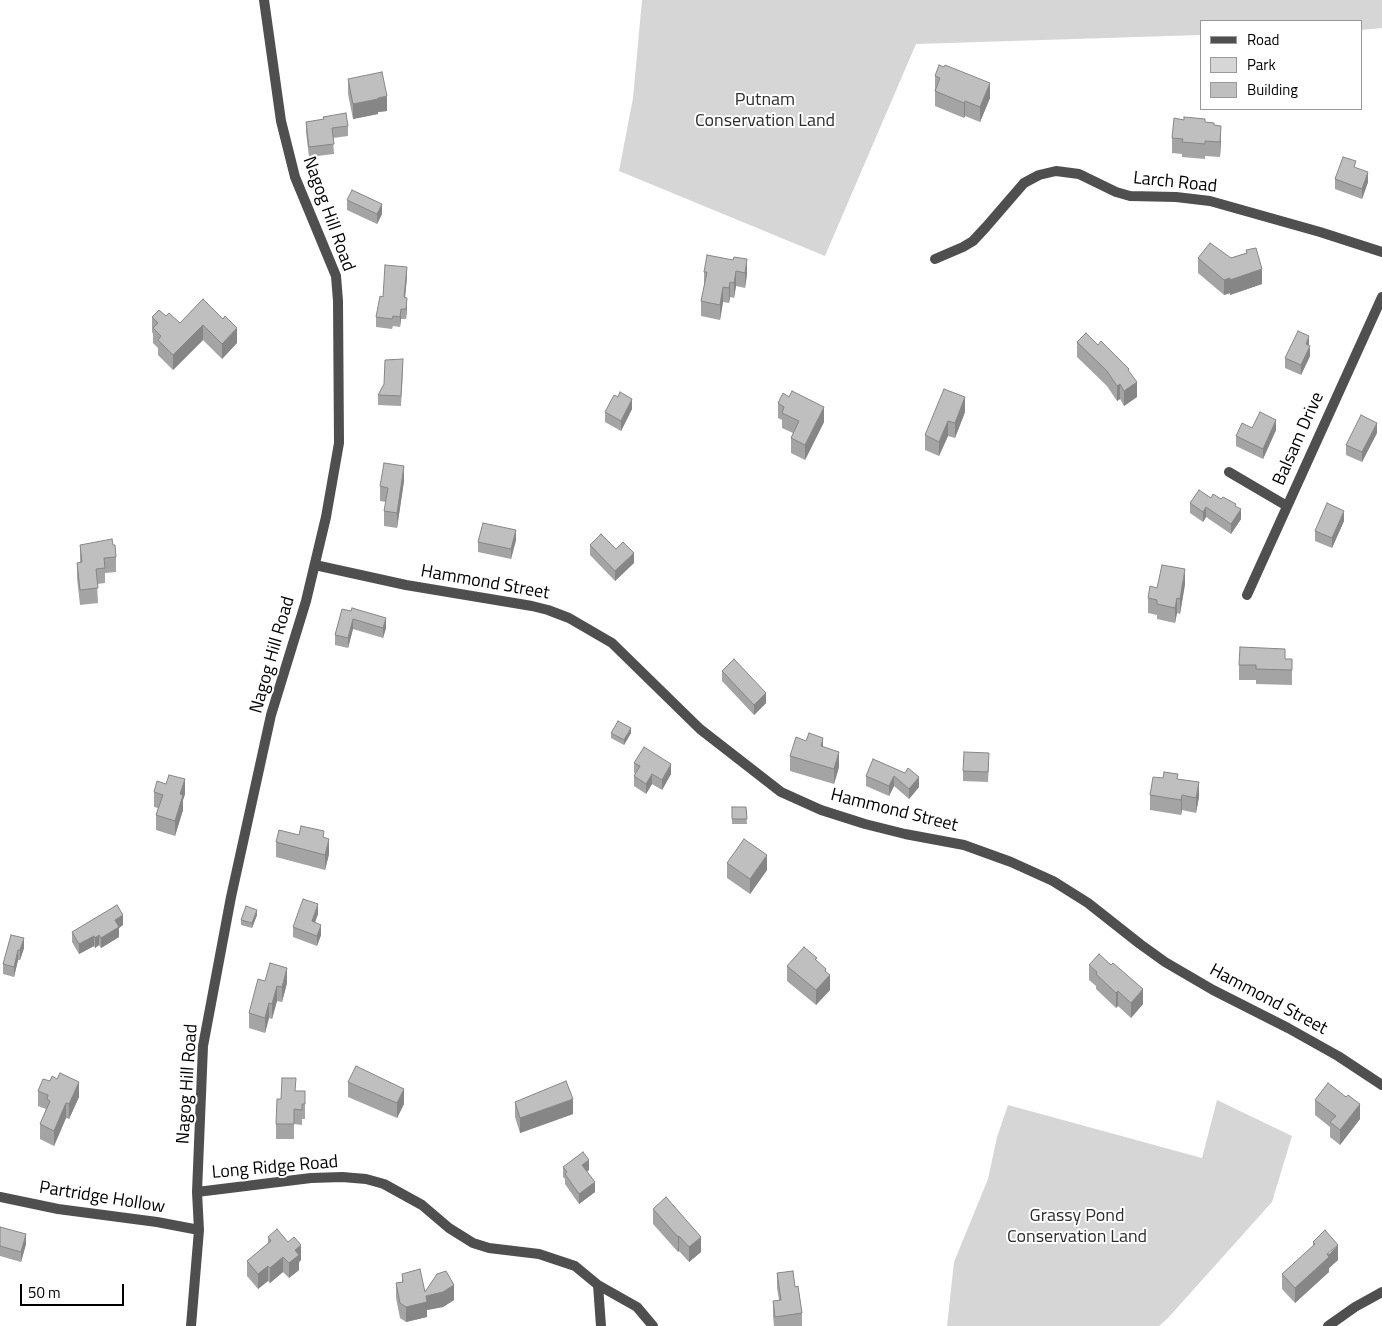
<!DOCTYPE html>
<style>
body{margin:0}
#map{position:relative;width:1382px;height:1326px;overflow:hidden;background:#fff;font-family:"Titillium Web",sans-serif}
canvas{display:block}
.legend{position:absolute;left:1200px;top:20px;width:162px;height:90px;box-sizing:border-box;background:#fff;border:1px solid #999;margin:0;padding:6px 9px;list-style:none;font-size:15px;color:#000}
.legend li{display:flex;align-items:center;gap:10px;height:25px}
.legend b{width:25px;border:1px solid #999}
.scale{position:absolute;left:20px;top:1284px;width:104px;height:22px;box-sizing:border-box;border:2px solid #000;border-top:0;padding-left:6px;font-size:15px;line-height:18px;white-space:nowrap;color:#000;-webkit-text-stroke:4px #fff;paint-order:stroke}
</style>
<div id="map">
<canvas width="1382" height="1326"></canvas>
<ul class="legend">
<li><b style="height:6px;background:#4f4f4f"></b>Road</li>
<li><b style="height:14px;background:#d6d6d6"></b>Park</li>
<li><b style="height:14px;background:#bfbfbf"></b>Building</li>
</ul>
<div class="scale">50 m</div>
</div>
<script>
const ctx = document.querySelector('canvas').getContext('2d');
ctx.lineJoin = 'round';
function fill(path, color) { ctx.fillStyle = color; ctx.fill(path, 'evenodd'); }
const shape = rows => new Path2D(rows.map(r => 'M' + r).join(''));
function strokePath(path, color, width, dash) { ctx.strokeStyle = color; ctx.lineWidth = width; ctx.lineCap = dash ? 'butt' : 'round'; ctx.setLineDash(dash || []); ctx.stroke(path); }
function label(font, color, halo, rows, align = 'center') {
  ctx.font = font + ' "Titillium Web",sans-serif'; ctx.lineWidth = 4; ctx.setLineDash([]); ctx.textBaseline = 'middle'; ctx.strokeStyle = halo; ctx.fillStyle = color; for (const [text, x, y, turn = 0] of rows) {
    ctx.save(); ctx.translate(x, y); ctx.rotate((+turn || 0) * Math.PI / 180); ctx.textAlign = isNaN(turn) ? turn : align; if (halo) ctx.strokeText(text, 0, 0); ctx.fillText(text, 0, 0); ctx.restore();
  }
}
fill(shape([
 [642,0,1382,0,1382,28,1361,30,1361,21,1201,21,1201,35,916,44,825,256,619,171,633,98],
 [1217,1100,1292,1136,1272,1202,1168,1318,1159,1326,947,1326,954,1262,988,1179,997,1137,1008,1105,1202,1158]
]), '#d6d6d6');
strokePath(shape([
 [935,259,963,247,973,241,986,227,1024,183,1039,175,1056,171,1079,174,1116,192,1130,196,1176,197,1210,201,1320,232,1382,252],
 [1229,472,1287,506],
 [315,565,406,585,532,606,548,610,569,618,612,643,700,729,781,792,821,810,865,824,905,834,964,845,1011,862,1053,881,1088,903,1140,944,1165,962,1213,990,1288,1028,1338,1056,1382,1085],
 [1247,595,1382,297],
 [197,1192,311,1178,342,1177,366,1179,384,1184,422,1205,449,1228,473,1243,489,1248,539,1254,575,1266,598,1285,637,1307,653,1326],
 [0,1197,58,1209,157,1222,199,1230],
 [598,1285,601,1326],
 [191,1326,199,1230,197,1192,203,1046,231,897,271,715,306,601,326,517,339,443,338,301,336,276,295,177,281,121,264,0],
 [1328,1326,1355,1307,1382,1292]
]), '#4f4f4f', 10);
fill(shape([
 [935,76,990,98,980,122,965,116,964,118,935,106],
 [348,79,387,111,378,112,378,114,353,119,348,94],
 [323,117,348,126,348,136,333,138,334,154,309,157,306,132,306,122,323,120],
 [1205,122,1214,125,1221,141,1220,157,1205,156,1205,159,1182,157,1182,154,1172,153,1172,138],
 [1356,168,1368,182,1362,199,1335,189,1335,179],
 [347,200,382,214,377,224,347,210],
 [1246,250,1262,284,1230,295,1230,293,1224,295,1198,273,1198,258,1231,258,1246,253],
 [733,260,747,274,745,288,736,286,734,298,730,297,729,303,723,302,720,320,701,316,701,301,704,287,704,272],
 [407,277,405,298,407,308,406,319,401,319,400,327,393,326,392,329,376,327,376,317,383,297],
 [203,299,237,343,222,359,203,340,173,370,158,355,158,348,153,343,153,334,152,332,152,317,166,316,180,323],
 [1077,342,1098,345,1129,372,1137,397,1124,406,1120,399,1117,401,1107,386,1077,357],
 [1309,345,1310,356,1301,375,1285,368,1285,358],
 [403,369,401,406,378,405,378,395],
 [789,397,824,422,805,460,791,453,791,438,793,433,782,428,782,420,778,418,778,403],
 [965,397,965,412,955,438,948,436,939,456,925,450,925,435],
 [632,409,621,431,605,422,605,412],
 [1252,428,1276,430,1263,459,1236,446,1236,436],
 [1377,433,1362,462,1346,455,1346,445],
 [404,481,397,528,384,526,384,511,386,502,380,501,380,486],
 [1211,498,1221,499,1236,507,1241,519,1231,534,1206,517,1203,522,1190,513,1190,503],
 [1344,521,1332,548,1315,541,1315,531],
 [516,540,511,559,478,552,478,542],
 [80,545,113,545,116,557,116,572,105,573,105,583,97,584,98,603,80,605,77,578,77,563,80,562],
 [590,545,616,549,634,563,615,581,590,555],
 [1185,584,1180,614,1177,613,1175,623,1157,619,1157,615,1148,613,1148,598,1157,588],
 [342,609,386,628,383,638,353,629,348,648,335,645,335,635],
 [1285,659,1292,659,1292,685,1256,684,1256,680,1239,680,1239,665],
 [722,671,766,703,754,715,722,681],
 [611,733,631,733,624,745,611,738],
 [823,747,839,767,834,784,790,771,790,756],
 [634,763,671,774,662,790,652,784,646,794,634,786,634,776,635,773,634,773],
 [989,763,988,782,963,781,963,771],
 [905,773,919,787,909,799,894,786,889,796,866,786,866,776],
 [1163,778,1178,779,1199,797,1196,813,1182,810,1181,815,1150,810,1150,795],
 [154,792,185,794,183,800,183,810,175,836,156,830,156,815,158,808,154,807],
 [732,807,746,807,747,824,732,824],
 [299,835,324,837,329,854,325,870,276,857,276,842],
 [727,863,767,870,750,894,727,878],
 [318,914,315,922,321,935,317,946,293,937,293,927],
 [257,915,252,928,241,925,241,920],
 [123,925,119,928,119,937,101,948,99,945,95,948,94,946,79,954,72,942,72,932],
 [11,935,24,948,20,960,18,960,14,977,3,974,3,964],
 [817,961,826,972,830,990,816,1005,787,981,787,966],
 [1089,965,1143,1004,1131,1018,1118,1006,1116,1008,1096,989,1096,986,1089,980],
 [265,981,287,983,282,1002,277,1001,272,1019,269,1018,265,1033,249,1028,249,1013],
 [348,1082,404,1104,397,1118,348,1097],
 [38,1091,79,1097,69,1119,66,1118,54,1146,40,1139,40,1124,46,1109,38,1106],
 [296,1091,305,1091,305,1119,302,1119,302,1125,294,1124,294,1139,276,1139,276,1124,281,1099],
 [1315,1100,1360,1119,1340,1145,1330,1137,1330,1127,1315,1115],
 [515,1102,573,1114,520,1133,515,1117],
 [563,1167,589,1170,587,1172,595,1192,579,1204,565,1184,565,1179,563,1177],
 [653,1209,701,1252,689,1262,679,1251,678,1252,653,1224],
 [0,1227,26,1244,21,1262,0,1256],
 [268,1237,301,1260,299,1262,299,1270,289,1278,283,1272,270,1283,268,1281,258,1289,247,1276,247,1261,268,1243],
 [1313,1242,1338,1260,1329,1268,1329,1272,1295,1303,1282,1289,1282,1274,1313,1246],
 [777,1273,795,1287,802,1313,802,1326,774,1326,773,1316,773,1301,779,1300,777,1288],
 [402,1274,425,1292,454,1300,443,1307,427,1310,427,1317,406,1322,400,1318,396,1298,396,1283,402,1282]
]), '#a4a4a4');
fill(shape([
 [990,83,990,98,980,122,980,107],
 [387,96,387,111,378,112,378,114,353,119,353,104],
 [965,101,965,116,964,118,964,103],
 [1221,126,1221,141,1220,157,1220,142],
 [1368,172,1368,182,1362,199,1362,189],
 [382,204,382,214,377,224,377,214],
 [747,259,747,274,745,288,745,273],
 [407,267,407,277,404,307,404,297],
 [1262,269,1262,284,1230,295,1230,280],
 [736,271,736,286,734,298,734,283],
 [1230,278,1230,293,1224,295,1224,280],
 [730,282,730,297,729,303,729,288],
 [723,287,723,302,720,320,720,305],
 [407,298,407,308,406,319,406,309],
 [401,309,401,319,400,327,400,317],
 [203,325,203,340,173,370,173,355],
 [237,328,237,343,222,359,222,344],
 [1309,336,1309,347,1306,344],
 [1310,346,1310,356,1301,375,1301,365],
 [1137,382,1137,397,1124,406,1124,391],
 [1120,384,1120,399,1117,401,1117,386],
 [965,397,965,412,955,438,955,423],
 [632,399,632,409,621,431,621,421],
 [824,407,824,422,805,460,805,445],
 [1276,420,1276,430,1263,459,1263,449],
 [948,421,948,436,939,456,939,442],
 [1377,423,1377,433,1362,462,1362,452],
 [404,466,404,481,397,528,397,513],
 [1206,507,1206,517,1203,522,1203,512],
 [1241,509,1241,519,1231,534,1231,524],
 [1344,511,1344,521,1332,548,1332,538],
 [516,530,516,540,511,559,511,549],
 [634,553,634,563,615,581,615,571],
 [1185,569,1185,584,1180,614,1180,599],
 [1177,598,1177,613,1175,623,1175,608],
 [386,618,386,628,383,638,383,628],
 [353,619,353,629,348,648,348,638],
 [766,693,766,703,754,715,754,705],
 [631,728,631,733,624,745,624,740],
 [823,738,823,753,821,746],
 [839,752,839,767,834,784,834,769],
 [671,764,671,774,662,790,662,780],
 [652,774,652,784,646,794,646,784],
 [894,776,894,786,889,796,889,786],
 [919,777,919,787,909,799,909,789],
 [185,779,185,794,183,800,183,810,175,836,175,821,180,794],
 [1199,782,1199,797,1196,813,1196,798],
 [1182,795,1182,810,1181,815,1181,800],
 [329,839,329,854,325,870,325,855],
 [767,855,767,870,750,894,750,879],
 [318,904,318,914,312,931,312,921],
 [257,910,257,915,252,928,252,923],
 [123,915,123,925,119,928,119,937,101,948,101,938,115,920],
 [321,925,321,935,317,946,317,936],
 [99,935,99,945,95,948,95,938],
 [94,936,94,946,79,954,79,944],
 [24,938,24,948,20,960,20,950],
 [18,950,18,960,14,977,14,967],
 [287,968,287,983,282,1002,282,987],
 [826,969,826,979,830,975,830,990,816,1005,816,990],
 [277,986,277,1001,272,1019,272,1004],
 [1143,989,1143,1004,1131,1018,1131,1003],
 [1118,991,1118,1006,1116,1008,1116,993],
 [269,1003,269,1018,265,1033,265,1018],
 [79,1082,79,1097,69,1119,69,1104],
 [404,1089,404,1104,397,1118,397,1103],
 [573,1099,573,1114,520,1133,520,1118],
 [66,1103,66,1118,54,1146,54,1131],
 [1360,1104,1360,1119,1340,1145,1340,1130],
 [589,1160,589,1170,582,1175,582,1165],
 [595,1182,595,1192,579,1204,579,1194],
 [26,1234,26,1244,21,1262,21,1252],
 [679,1236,679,1251,678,1252,678,1237],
 [701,1237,701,1252,689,1262,689,1247],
 [301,1245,301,1260,299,1262,299,1270,289,1278,289,1263,295,1250],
 [1338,1245,1338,1260,1329,1268,1329,1272,1295,1303,1295,1288],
 [283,1257,283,1272,270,1283,270,1268],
 [268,1266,268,1281,258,1289,258,1274],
 [454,1285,454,1300,443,1307,427,1310,427,1317,406,1322,406,1307,426,1296]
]), '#868686');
const building = shape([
 [939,65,944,67,945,65,990,83,980,107,965,101,964,103,935,91,940,78,935,76,939,65],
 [382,72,387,96,378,98,378,99,353,104,348,79,382,72],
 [346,113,348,126,332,128,334,144,309,147,306,122,324,119,323,117,346,113],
 [1184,117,1205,119,1205,122,1214,123,1214,125,1221,126,1220,142,1205,141,1205,144,1182,142,1183,139,1172,138,1174,118,1184,120,1184,117],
 [1343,157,1356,161,1354,167,1368,172,1362,189,1335,179,1343,157],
 [352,190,382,204,377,214,347,200,352,190],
 [1210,243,1231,258,1247,253,1246,250,1256,248,1262,269,1230,280,1230,278,1224,280,1198,258,1210,243],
 [707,255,733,260,734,257,747,259,745,273,736,271,734,283,730,282,729,288,723,287,720,305,701,301,707,272,704,272,707,255],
 [385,265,407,267,404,297,407,298,406,309,401,309,400,317,393,316,392,319,376,317,380,296,383,297,385,265],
 [203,299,223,319,225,316,237,328,222,344,203,325,173,355,158,340,161,336,153,328,158,323,152,317,159,310,166,316,169,313,180,323,203,299],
 [1298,331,1309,336,1306,344,1310,346,1301,365,1285,358,1298,331],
 [1086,333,1098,345,1101,341,1129,369,1128,370,1137,382,1124,391,1120,384,1117,386,1107,371,1077,342,1086,333],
 [403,359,401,396,378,395,384,384,385,360,403,359],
 [944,389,965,397,955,423,948,421,939,442,925,435,944,389],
 [792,391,824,407,805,445,791,438,799,421,782,413,784,407,778,403,783,393,789,397,792,391],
 [620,392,632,399,621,421,605,412,614,395,618,397,620,392],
 [1260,412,1276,420,1263,449,1236,436,1242,423,1252,428,1260,412],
 [1361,415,1377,423,1362,452,1346,445,1361,415],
 [384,463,404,466,397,513,384,511,388,488,380,486,384,463],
 [1199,490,1211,498,1213,494,1221,499,1223,497,1236,504,1235,506,1241,509,1231,524,1206,507,1203,512,1190,503,1199,490],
 [1327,503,1344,511,1332,538,1315,531,1327,503],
 [483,523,516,530,511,549,478,542,483,523],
 [601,534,616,549,623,542,634,553,615,571,590,545,601,534],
 [112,539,113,545,115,545,116,557,104,558,105,568,96,569,98,588,80,590,77,563,82,562,80,545,112,539],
 [1162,565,1185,569,1180,599,1177,598,1175,608,1157,604,1157,600,1148,598,1150,586,1157,588,1162,565],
 [352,608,386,618,383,628,353,619,348,638,335,635,342,609,351,611,352,608],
 [1240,647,1285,649,1285,659,1292,659,1292,670,1256,669,1256,665,1239,665,1240,647],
 [734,659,766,693,754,705,722,671,734,659],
 [618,721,631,728,624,740,611,733,618,721],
 [809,733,823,738,821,746,839,752,834,769,790,756,796,737,806,741,809,733],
 [644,747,671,764,662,780,652,774,646,784,634,776,640,766,634,763,644,747],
 [964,752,989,753,988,772,963,771,964,752],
 [873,759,905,773,908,768,919,777,909,789,894,776,889,786,866,776,873,759],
 [1164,772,1178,774,1177,779,1199,782,1196,798,1182,795,1181,800,1150,795,1153,777,1163,778,1164,772],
 [169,775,185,779,180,794,183,795,175,821,156,815,163,795,154,792,157,781,166,784,169,775],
 [732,807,746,807,747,819,732,819,732,807],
 [301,826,324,831,323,837,329,839,325,855,276,842,279,830,299,835,301,826],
 [744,839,767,855,750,879,727,863,744,839],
 [303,899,318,904,312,921,321,925,317,936,293,927,303,899],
 [117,905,123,915,115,920,119,927,101,938,99,935,95,938,94,936,79,944,72,932,117,905],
 [246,906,257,910,252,923,241,920,246,906],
 [11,935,24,938,20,950,18,950,14,967,3,964,11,935],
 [804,947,817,958,815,959,826,969,825,971,830,975,816,990,787,966,804,947],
 [1099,954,1111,965,1113,963,1143,989,1131,1003,1118,991,1116,993,1096,974,1097,972,1089,965,1099,954],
 [270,963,287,968,282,987,277,986,272,1004,269,1003,265,1018,249,1013,258,979,265,981,270,963],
 [356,1066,404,1089,397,1103,348,1082,356,1066],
 [60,1073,79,1082,69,1104,66,1103,54,1131,40,1124,50,1101,47,1099,48,1095,38,1091,43,1079,50,1081,52,1076,57,1079,60,1073],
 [282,1078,296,1078,295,1091,305,1091,305,1104,302,1104,302,1110,294,1109,294,1124,276,1124,277,1099,281,1099,282,1078],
 [566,1081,573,1099,520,1118,515,1102,566,1081],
 [1328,1083,1346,1097,1348,1095,1360,1104,1340,1130,1330,1122,1336,1116,1315,1100,1328,1083],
 [583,1152,589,1160,582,1165,595,1182,579,1194,565,1174,567,1172,563,1167,583,1152],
 [666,1197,701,1237,689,1247,679,1236,678,1237,653,1209,666,1197],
 [0,1227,26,1234,21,1252,0,1246,0,1227],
 [277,1229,288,1242,294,1237,301,1245,295,1250,299,1255,289,1263,283,1257,270,1268,268,1266,258,1274,247,1261,271,1241,268,1237,277,1229],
 [1325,1230,1338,1245,1327,1254,1329,1257,1295,1288,1282,1274,1315,1244,1313,1242,1325,1230],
 [420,1269,425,1292,437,1274,446,1271,454,1285,443,1292,426,1296,427,1302,406,1307,400,1303,396,1283,403,1282,402,1274,420,1269],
 [793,1271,795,1287,798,1286,802,1313,775,1317,773,1301,781,1300,777,1273,793,1271]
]);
fill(building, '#bfbfbf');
strokePath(building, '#868686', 1);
label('18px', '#2d2d2d', '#fff', [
 ["Putnam",765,101],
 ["Conservation Land",765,122],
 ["Grassy Pond",1077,1217],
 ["Conservation Land",1077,1238]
]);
label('18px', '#000', '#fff', [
 ["Larch Road",1175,183,6],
 ["Nagog Hill Road",328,214,70],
 ["Balsam Drive",1299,439,-66],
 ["Hammond Street",485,583,10],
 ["Nagog Hill Road",273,655,-74],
 ["Hammond Street",894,811,14],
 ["Hammond Street",1268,1000,28],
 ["Nagog Hill Road",188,1084,-86],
 ["Long Ridge Road",275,1168,-5],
 ["Partridge Hollow",102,1198,9]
]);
</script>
